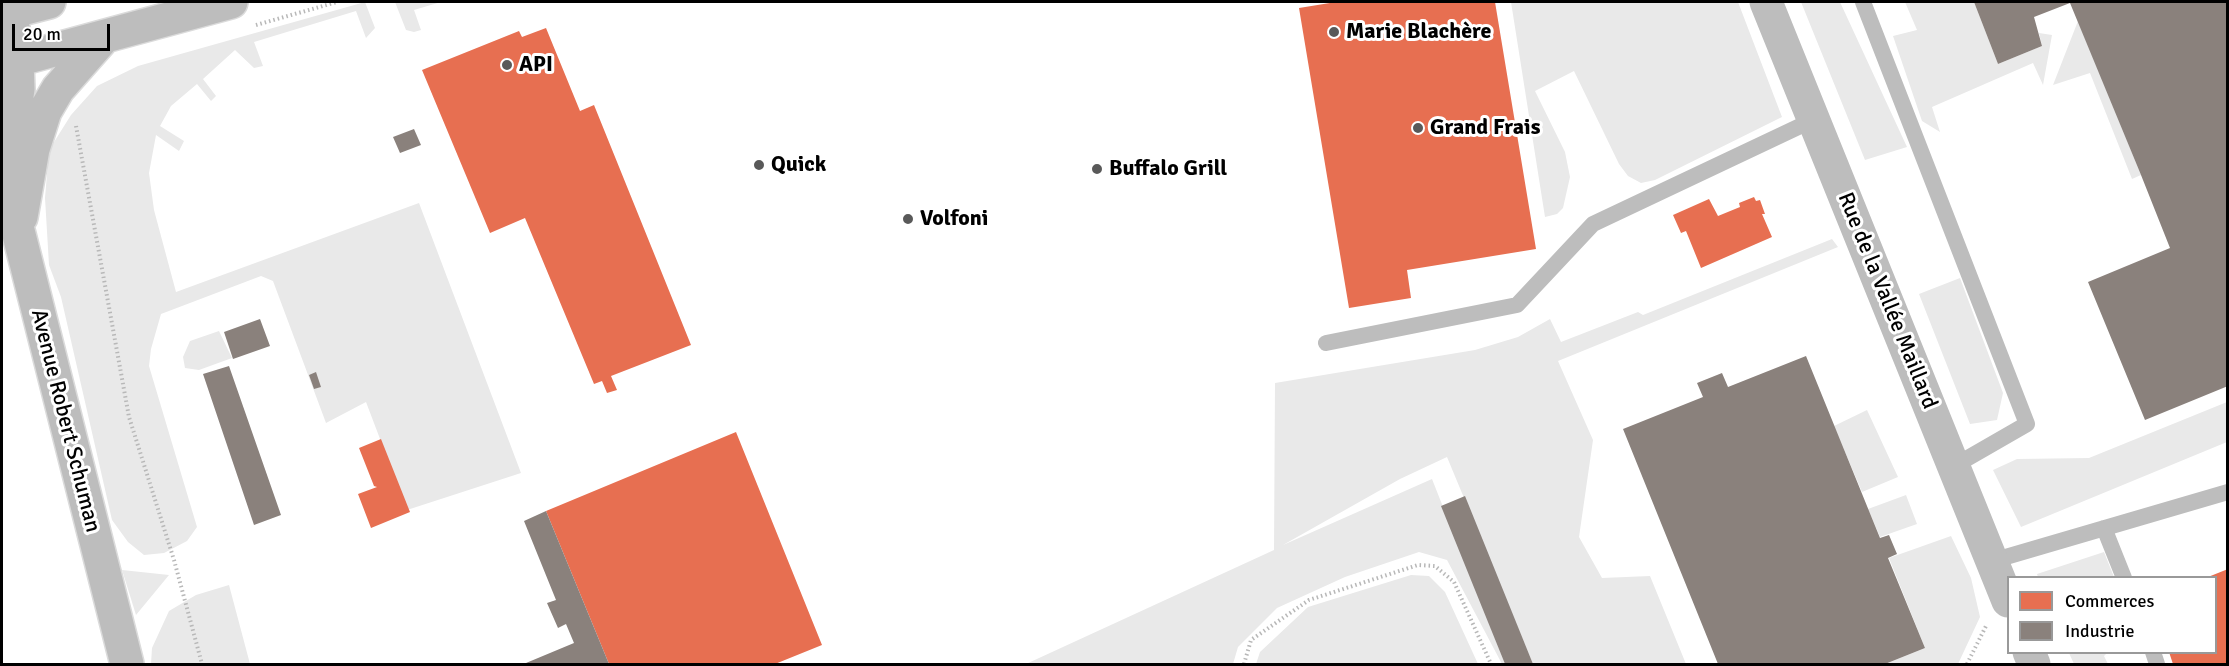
<!DOCTYPE html>
<meta charset="utf-8">
<style>
body{margin:0}
#map{position:relative;width:2229px;height:666px;overflow:hidden;background:#fff;font-family:Signika,sans-serif}
canvas{display:block}
.frame{position:absolute;inset:0;border:3px solid #000;pointer-events:none}
.legend{position:absolute;left:2007px;top:576px;width:210px;height:78px;box-sizing:border-box;background:#fff;border:2px solid #999;margin:0;padding:8px 10px;list-style:none;font-size:18px;color:#000}
.legend li{display:flex;align-items:center;gap:12px;height:30px}
.legend b{width:30px;border:2px solid #999}
.scale{position:absolute;left:12px;top:24px;width:98px;height:27px;box-sizing:border-box;border:3px solid #000;border-top:0;padding-left:8px;font-size:18px;line-height:21px;white-space:nowrap;color:#000;-webkit-text-stroke:4px #fff;paint-order:stroke}
</style>
<div id="map">
<canvas width="2229" height="666"></canvas>
<div class="frame"></div>
<ul class="legend">
<li><b style="height:16px;background:#e76f51"></b>Commerces</li>
<li><b style="height:16px;background:#8a817c"></b>Industrie</li>
</ul>
<div class="scale">20 m</div>
</div>
<script>
const ctx = document.querySelector('canvas').getContext('2d');
ctx.lineJoin = 'round';
function fill(path, color) { ctx.fillStyle = color; ctx.fill(path, 'evenodd'); }
const shape = rows => new Path2D(rows.map(r => 'M' + r).join(''));
function strokePath(path, color, width, dash) { ctx.strokeStyle = color; ctx.lineWidth = width; ctx.lineCap = dash ? 'butt' : 'round'; ctx.setLineDash(dash || []); ctx.stroke(path); }
function label(font, color, halo, rows, align = 'center') {
  ctx.font = font + ' Signika,sans-serif'; ctx.lineWidth = 6; ctx.setLineDash([]); ctx.textBaseline = 'middle'; ctx.strokeStyle = halo; ctx.fillStyle = color; for (const [text, x, y, turn = 0] of rows) {
    ctx.save(); ctx.translate(x, y); ctx.rotate((+turn || 0) * Math.PI / 180); ctx.textAlign = isNaN(turn) ? turn : align; if (halo) ctx.strokeText(text, 0, 0); ctx.fillText(text, 0, 0); ctx.restore();
  }
}
fill(shape([
 [365,2,375,28,366,38,356,11,254,42,263,66,254,68,235,50,203,79,216,96,211,101,197,84,171,106,160,126,184,141,179,151,156,135,149,173,154,210,176,292,419,203,521,473,407,510,366,402,326,423,273,281,261,276,161,314,151,349,149,366,197,527,187,541,164,553,144,555,128,542,112,520,61,297,49,265,45,198,49,150,71,115,97,86,138,66],
 [395,2,441,2,414,10,421,30,414,32,406,30],
 [1511,2,1738,2,1782,117,1655,180,1641,183,1628,176,1619,164,1574,71,1535,91,1565,152,1570,177,1563,208,1557,214,1545,217],
 [1801,2,1840,2,1907,147,1865,160],
 [1905,2,1974,2,1998,64,2042,46,2039,33,2052,35,2043,85,2033,63,1932,107,1940,132,1922,121,1893,36,1917,30],
 [2078,21,2141,175,2132,179,2090,73,2053,85],
 [1832,239,1838,247,1558,361,1593,440,1579,537,1602,578,1650,576,1686,664,1533,664,1447,457,1400,479,1283,545,1432,479,1505,664,1502,664,1447,560,1419,552,1345,577,1277,608,1238,647,1233,664,1026,664,1274,550,1275,383,1475,350,1518,337,1550,319,1561,342,1638,312,1643,315],
 [1960,278,2003,393,1997,420,1970,424,1919,294],
 [219,331,232,358,199,370,185,368,183,357,190,341],
 [2227,402,2227,442,2021,527,1993,470,2017,459,2089,458],
 [1867,410,1898,477,1862,492,1834,426],
 [1906,495,1917,524,1880,537,1868,509],
 [1951,536,1971,578,1980,617,1958,664,1885,664,1925,648,1889,558],
 [2104,552,2114,577,2038,577,2037,574],
 [122,570,169,575,136,615],
 [1411,575,1429,576,1445,592,1478,664,1256,664,1260,652,1308,607],
 [229,585,250,664,151,664,152,648,169,611,196,595],
 [2069,653,2107,653,2104,656,2108,664,2074,664]
]), '#e9e9e9');
fill(shape([
 [1336,2,1495,2,1536,249,1407,270,1411,298,1349,308,1299,8],
 [546,28,580,111,594,105,691,345,611,376,617,390,607,393,602,381,594,384,525,218,490,233,422,70,519,31,522,37],
 [1754,197,1756,201,1760,200,1765,214,1762,214,1772,237,1701,268,1686,231,1681,233,1673,215,1709,199,1718,216,1740,207,1739,203],
 [736,432,822,645,775,664,609,664,546,511],
 [381,439,410,512,371,528,358,494,377,487,374,486,359,448],
 [2228,569,2228,664,2173,664,2169,652,2216,652,2216,578,2208,577]
]), '#e76f51');
fill(shape([
 [1974,2,2228,2,2228,386,2145,420,2088,282,2170,248,2141,175,2070,3,2034,17,2042,46,1998,64],
 [414,129,421,145,400,153,393,137],
 [260,319,270,346,233,359,224,332],
 [1806,356,1880,538,1889,535,1897,554,1888,558,1925,648,1885,664,1718,664,1623,429,1703,397,1697,383,1722,373,1728,387],
 [229,366,281,515,254,525,203,374],
 [316,372,321,387,314,389,309,375],
 [1465,496,1533,664,1505,664,1441,506],
 [546,511,609,664,526,663,574,643,566,624,558,628,547,603,556,600,524,521]
]), '#8a817c');
const primary = shape([
 [2,14,49,2],
 [2,64,231,2],
 [2,167,127,664],
 [5,177,18,89,17,60,11,11],
 [21,217,33,149,45,111,58,89,103,38]
]);
strokePath(primary, '#dbdbdb', 36);
strokePath(shape([
 [256,25,337,2],
 [76,126,129,417,174,560,202,664],
 [1244,664,1251,640,1309,600,1418,565,1435,566,1454,582,1491,664],
 [1967,664,1987,624]
]), '#b8b8b8', 4, [1.5, 3]);
strokePath(shape([
 [1863,2,2027,424,1954,466],
 [1326,343,1517,305,1593,224,1813,120],
 [2104,528,2124,578],
 [1992,561,2228,492],
 [2153,652,2157,664]
]), '#bdbdbd', 16);
strokePath(shape([
 [1766,2,2008,601],
 [2029,652,2034,664]
]), '#bdbdbd', 33);
strokePath(primary, '#bdbdbd', 33);
for (const [x, y, r, color] of [
 [1334,32,6,"#595959"],
 [507,65,6,"#595959"],
 [1418,128,6,"#595959"],
 [759,165,6,"#595959"],
 [1097,169,6,"#595959"],
 [908,219,6,"#595959"]
]) { const dot = new Path2D(); dot.arc(x, y, r, 0, 2 * Math.PI); ctx.fillStyle = color; ctx.fill(dot); strokePath(dot, '#fff', 2); }
label('bold 22px', '#000', '#fff', [
 ["Marie Blachère",1346,32],
 ["API",519,65],
 ["Grand Frais",1430,128],
 ["Quick",771,165],
 ["Buffalo Grill",1109,169],
 ["Volfoni",920,219]
], 'left');
label('22px', '#000', '#fff', [
 ["Rue de la Vallée Maillard",1887,301,68],
 ["Avenue Robert Schuman",65,421,76]
]);
</script>
